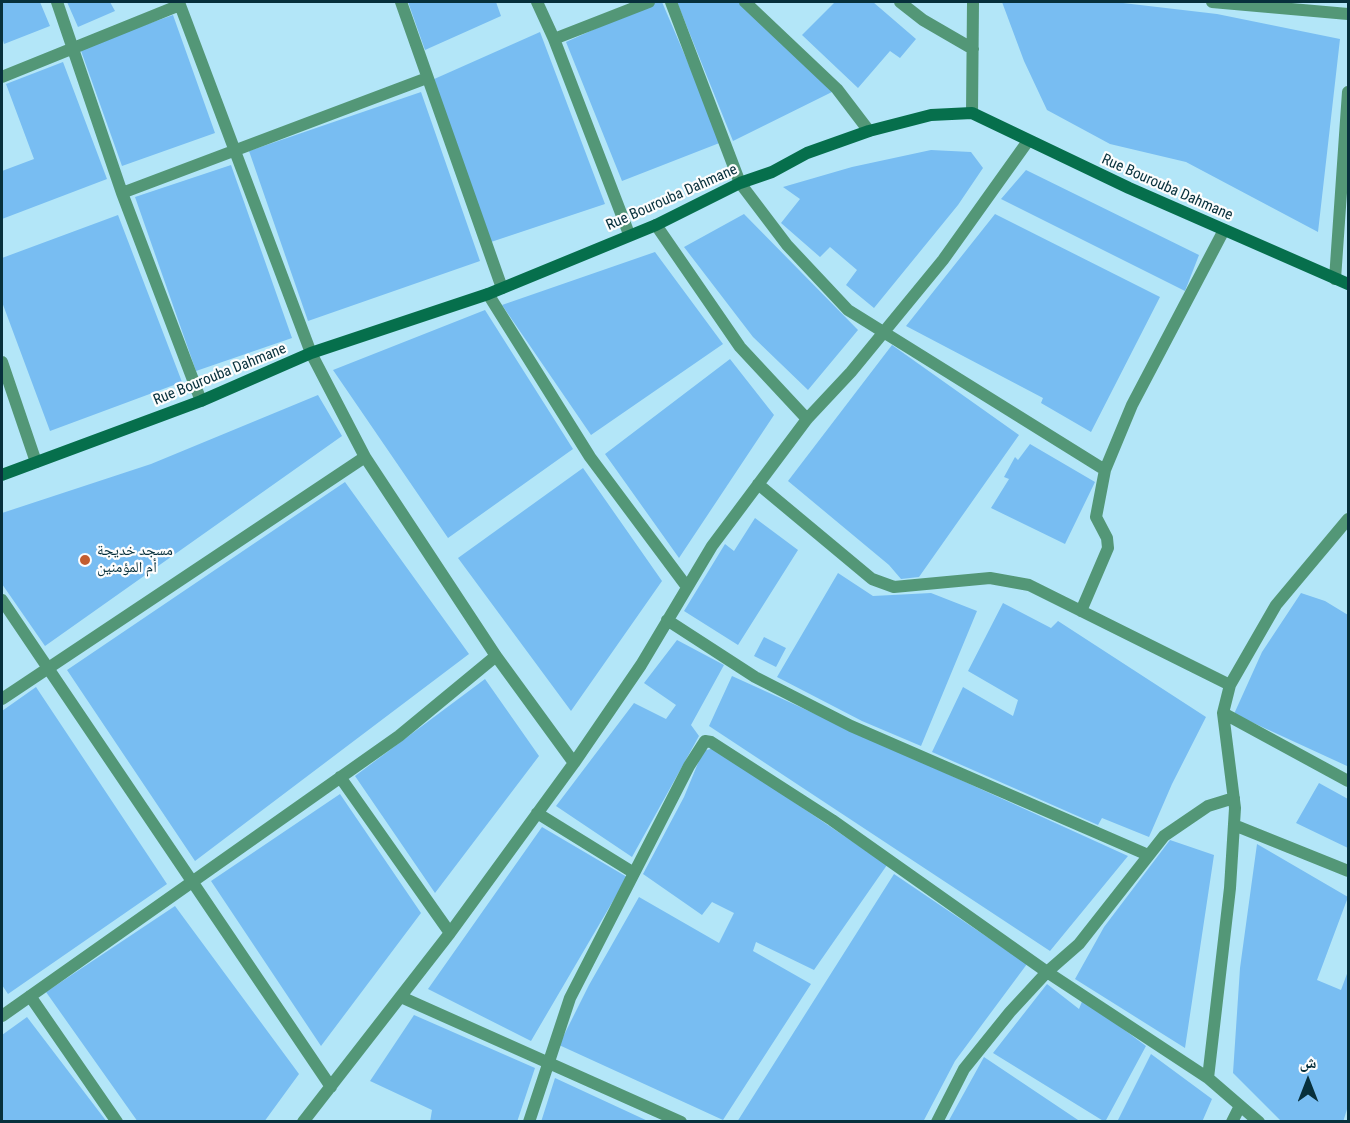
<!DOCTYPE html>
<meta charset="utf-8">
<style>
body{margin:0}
#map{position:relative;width:1350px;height:1123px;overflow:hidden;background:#b3e6f8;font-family:"Roboto Condensed","Noto Naskh Arabic",sans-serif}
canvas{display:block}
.frame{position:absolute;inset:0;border:3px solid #07303c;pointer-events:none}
.north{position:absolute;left:1278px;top:1051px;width:60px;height:60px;-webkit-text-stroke:4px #fdfdfd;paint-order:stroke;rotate:0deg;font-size:16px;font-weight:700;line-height:24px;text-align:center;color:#07303c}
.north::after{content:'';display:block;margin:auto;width:21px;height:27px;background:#07303c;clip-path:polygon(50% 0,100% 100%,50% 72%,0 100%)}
</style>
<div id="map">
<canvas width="1350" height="1123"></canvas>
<div class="frame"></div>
<div class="north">ش</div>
</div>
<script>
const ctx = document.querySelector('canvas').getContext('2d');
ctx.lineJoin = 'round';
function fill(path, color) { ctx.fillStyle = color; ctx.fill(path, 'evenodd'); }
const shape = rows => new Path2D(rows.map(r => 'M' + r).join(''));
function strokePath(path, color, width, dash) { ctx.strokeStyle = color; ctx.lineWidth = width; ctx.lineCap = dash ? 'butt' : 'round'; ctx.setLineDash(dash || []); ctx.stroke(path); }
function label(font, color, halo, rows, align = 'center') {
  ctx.font = font + ' "Roboto Condensed","Noto Naskh Arabic",sans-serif'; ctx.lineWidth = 4.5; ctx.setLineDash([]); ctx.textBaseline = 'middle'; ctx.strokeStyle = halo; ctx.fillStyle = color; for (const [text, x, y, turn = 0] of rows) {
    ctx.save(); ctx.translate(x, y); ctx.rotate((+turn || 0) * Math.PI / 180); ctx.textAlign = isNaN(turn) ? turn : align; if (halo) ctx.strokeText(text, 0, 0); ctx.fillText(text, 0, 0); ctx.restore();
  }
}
fill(shape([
 [2,2,40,2,50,26,4,44,2,37],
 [67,2,110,2,115,11,78,27],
 [408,2,496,2,501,16,425,50],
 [655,2,662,2,722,142,622,181,566,42],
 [677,2,739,2,834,91,733,141],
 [835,2,873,2,916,39,900,58,890,51,858,88,802,35],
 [1002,2,1123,3,1217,14,1340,39,1318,232,1186,162,1110,144,1047,110,1024,61],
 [173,15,215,133,122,166,80,48],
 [540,32,605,204,488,243,432,80],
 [63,62,107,179,2,219,2,171,34,159,6,84],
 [421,92,480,261,308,321,249,151],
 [931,150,971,152,983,168,958,205,874,308,846,285,857,270,830,247,820,257,781,223,800,199,783,187,852,167],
 [231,165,292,338,196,371,135,197],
 [1026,170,1199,255,1185,291,1001,199],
 [744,214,858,330,808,390,753,337,684,247],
 [995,214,1160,297,1091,432,1041,403,1043,398,906,326],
 [118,215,182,382,50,431,2,302,2,258],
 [655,252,723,344,591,435,502,305],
 [485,310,573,449,448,538,333,370],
 [892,345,1019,435,919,577,901,579,889,565,788,481],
 [730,359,774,415,679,558,605,454],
 [318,395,342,436,45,646,2,584,2,513,151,464],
 [1030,444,1095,482,1065,544,991,508,1009,479,1004,477,1015,457,1018,460],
 [583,468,662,581,571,711,458,558],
 [345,482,469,654,195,861,67,670],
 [755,518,798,550,738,645,684,611,725,544,734,551],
 [838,573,873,596,931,593,977,611,921,746,862,721,777,677],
 [1301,593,1325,601,1348,615,1347,766,1234,714,1262,652],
 [1003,603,1051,628,1058,621,1206,717,1172,784,1149,837,1102,818,1098,825,932,752,963,687,1013,716,1018,700,968,671],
 [764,637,786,648,776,667,754,656],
 [677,640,724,665,691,725,699,736,632,857,556,806,634,703,666,719,676,705,644,683],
 [732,676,1128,856,1050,951,709,726],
 [485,679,539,756,435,893,355,776],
 [36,687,167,884,8,994,2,985,2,711],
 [714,748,887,865,814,970,756,942,753,951,811,984,723,1120,559,1045,589,985,639,897,719,943,734,913,712,902,702,915,643,874,684,797,703,751],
 [1319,783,1348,799,1348,848,1296,823],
 [340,794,421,913,321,1046,211,881],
 [542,827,627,877,531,1041,428,989],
 [1170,840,1214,855,1185,1048,1075,979,1104,927],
 [1257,844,1348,897,1317,980,1341,990,1348,971,1348,1106,1343,1122,1282,1122,1233,1073,1240,968],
 [894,874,1027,964,955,1061,923,1122,737,1122],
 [175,906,299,1074,264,1122,138,1122,46,992],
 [1047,984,1079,1009,1083,999,1146,1046,1105,1122,993,1053],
 [414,1015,535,1068,517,1122,430,1122,432,1110,370,1081],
 [27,1017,107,1122,2,1122,2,1035],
 [1151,1054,1212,1099,1202,1122,1117,1122],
 [984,1057,1081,1122,948,1122],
 [555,1078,650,1122,541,1122]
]), '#78bdf2');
strokePath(shape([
 [57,2,122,193,201,401],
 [401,2,502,288],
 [537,2,554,39,629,234],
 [671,2,740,183,787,245,848,310,1105,470,1132,405,1224,230],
 [745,2,837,89,869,131],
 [900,2,923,20,973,49],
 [1212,2,1348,14],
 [554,39,649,2],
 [2,77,180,5,311,353,365,457],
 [972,113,973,2],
 [122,193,427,78],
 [656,225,740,347,807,419],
 [1335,279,1348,92],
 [488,294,590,457,687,587],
 [2,362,36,462],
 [758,484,872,579,894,587,990,578,1029,585,1230,685],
 [2,600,331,1087],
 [1081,611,1108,548,1107,538,1096,517,1105,470],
 [667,620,755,677,851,726,1148,855],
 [2,699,365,457,496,656,574,763],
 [1223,713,1348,781],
 [340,777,450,933],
 [537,813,634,873],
 [1234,825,1348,871],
 [30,996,117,1122],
 [401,997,681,1122],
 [2,1016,399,736,496,656],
 [303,1122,450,933,574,763,641,665,712,546,807,419,851,372,943,260,1028,141],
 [529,1122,570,998,689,766,705,741,711,742,832,820,1047,972,1208,1078],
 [937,1122,964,1069,1010,1012,1047,972,1079,944,1164,836,1208,806,1234,798],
 [1232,1122,1240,1106],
 [1259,1122,1208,1078,1230,888,1235,808,1223,713,1230,685,1276,605,1348,519]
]), '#539777', 12);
strokePath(shape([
 [2,475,201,401,311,353,488,294,656,225,740,183,772,172,807,153,869,131,931,115,972,113,1129,188,1348,284]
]), '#066f4c', 12);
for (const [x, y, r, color] of [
 [85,560,6,"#c35d30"]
]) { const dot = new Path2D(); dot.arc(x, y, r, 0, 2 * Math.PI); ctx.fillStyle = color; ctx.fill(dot); strokePath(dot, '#fdfdfd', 2); }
label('15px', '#07303c', '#fdfdfd', [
 ["Rue Bourouba Dahmane",1167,188,24],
 ["Rue Bourouba Dahmane",672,198,-24],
 ["Rue Bourouba Dahmane",220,375,-22]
]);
label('15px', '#07303c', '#fdfdfd', [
 ["مسجد خديجة",97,551],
 ["أم المؤمنين",97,568]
], 'left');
</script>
